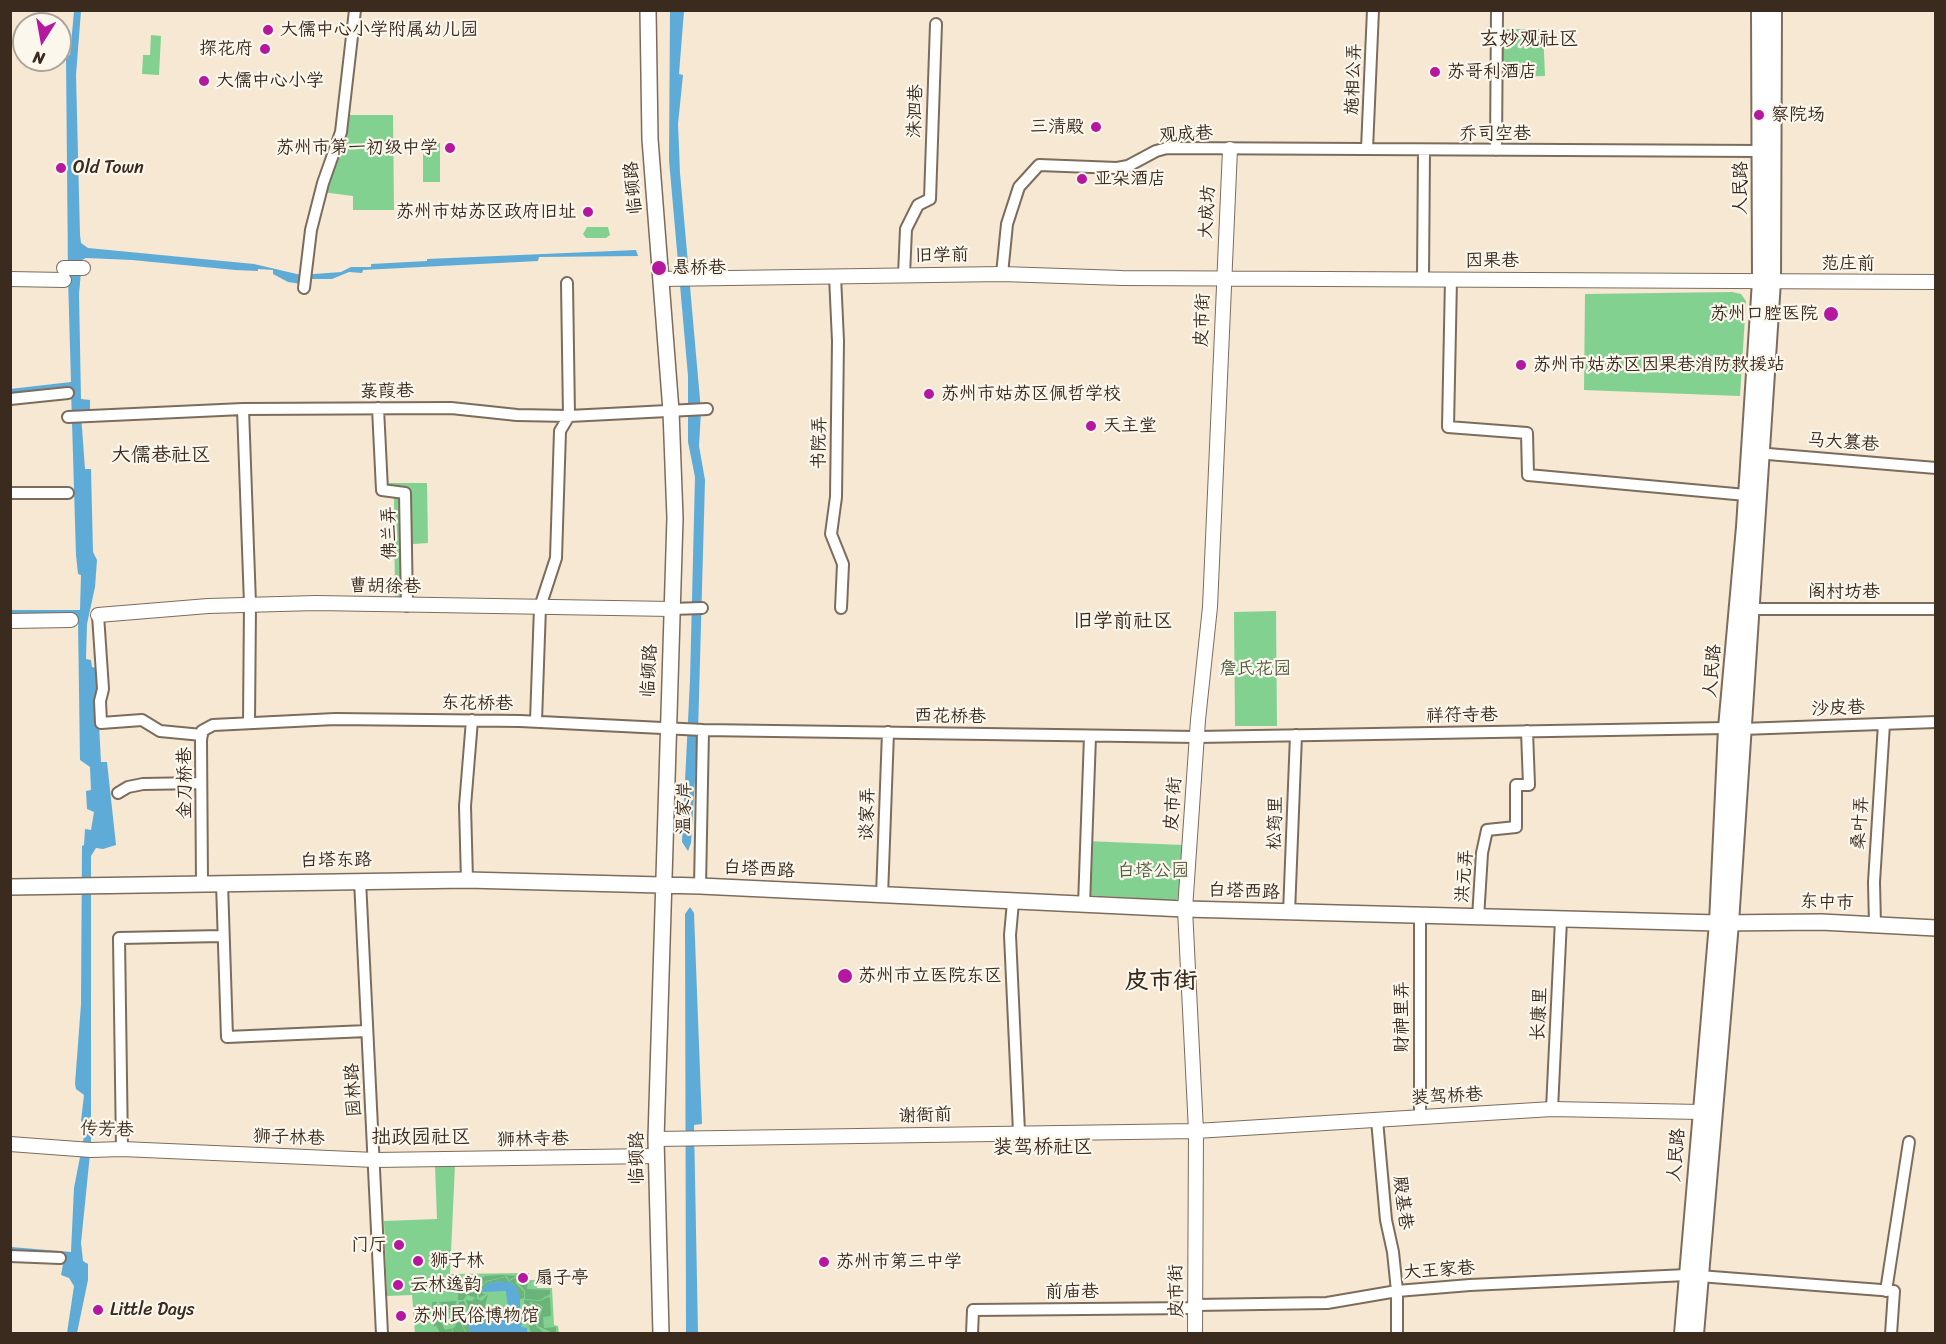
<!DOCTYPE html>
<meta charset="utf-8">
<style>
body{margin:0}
#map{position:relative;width:1946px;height:1344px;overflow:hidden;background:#f6e8d2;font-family:Sriracha,sans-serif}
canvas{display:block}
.frame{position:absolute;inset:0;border:12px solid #3b2a1e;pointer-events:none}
.north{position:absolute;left:12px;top:12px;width:60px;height:60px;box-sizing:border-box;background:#fbf7ec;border:2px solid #aea59a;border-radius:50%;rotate:191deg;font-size:16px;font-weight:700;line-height:24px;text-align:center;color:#3b2a1e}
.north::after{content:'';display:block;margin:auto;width:21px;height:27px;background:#b5179e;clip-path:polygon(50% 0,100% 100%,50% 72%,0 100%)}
</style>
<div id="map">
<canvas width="1946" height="1344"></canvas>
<div class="frame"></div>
<div class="north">N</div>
</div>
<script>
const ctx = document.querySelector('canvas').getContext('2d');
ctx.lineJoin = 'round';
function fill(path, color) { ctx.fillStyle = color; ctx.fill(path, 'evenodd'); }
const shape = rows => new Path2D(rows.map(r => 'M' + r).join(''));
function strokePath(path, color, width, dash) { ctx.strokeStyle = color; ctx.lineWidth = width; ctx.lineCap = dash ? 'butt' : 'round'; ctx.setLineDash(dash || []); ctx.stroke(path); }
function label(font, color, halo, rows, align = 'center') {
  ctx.font = font + ' Sriracha,"LXGW WenKai TC",sans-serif'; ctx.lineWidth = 4.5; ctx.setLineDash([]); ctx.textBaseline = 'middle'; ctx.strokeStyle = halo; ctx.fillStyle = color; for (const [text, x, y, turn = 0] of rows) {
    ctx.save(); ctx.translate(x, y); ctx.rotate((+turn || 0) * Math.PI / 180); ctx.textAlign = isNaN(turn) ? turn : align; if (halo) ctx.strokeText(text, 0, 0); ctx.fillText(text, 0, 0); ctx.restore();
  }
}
fill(shape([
 [1503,29,1543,29,1545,76,1503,77],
 [151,35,161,36,159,75,142,74,143,55,150,55],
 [348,115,393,115,394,210,353,210,353,196,322,192,344,138],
 [423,143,440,143,440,182,423,182],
 [587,227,608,227,610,235,606,238,586,238,583,234],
 [1732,292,1741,294,1746,301,1740,396,1584,390,1585,294],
 [384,483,427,483,428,543,413,544,412,599,395,599,394,499,383,491],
 [1276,611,1277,726,1235,726,1234,612],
 [1086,841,1183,845,1180,898,1175,900,1084,895],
 [455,1165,450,1274,529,1273,529,1280,537,1280,537,1288,552,1288,554,1325,558,1326,559,1333,415,1333,412,1295,387,1296,384,1221,437,1219,435,1166]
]), '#83d190');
fill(shape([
 [529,1273,527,1289,550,1290,550,1294,540,1300,525,1299,525,1291,517,1282,521,1281,518,1274],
 [501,1275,517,1276,509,1280,507,1276,486,1281,477,1290,477,1298,467,1295,463,1300,458,1300,457,1276,464,1279,472,1276,476,1280,486,1276],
 [505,1277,509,1281,518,1277,519,1280,515,1282,524,1292,524,1298,520,1299,515,1285,508,1281,507,1284,500,1281,488,1283,482,1290,483,1294,486,1294,479,1298,479,1290,486,1282],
 [488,1294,484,1310,501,1309,504,1306,506,1309,506,1306,509,1320,496,1318,476,1323,467,1322,470,1333,467,1333,463,1326,468,1306,466,1300,472,1301,475,1298,482,1301],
 [548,1297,550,1298,551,1316,543,1317,544,1328,556,1327,556,1333,546,1333,553,1333,538,1326,537,1322,536,1326,544,1333,531,1333,526,1316,529,1304,534,1303,541,1307,536,1317,538,1322,543,1307,539,1304,530,1302,525,1312,524,1300,540,1301],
 [457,1301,452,1310,447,1310,450,1307,447,1306,445,1309,448,1311,455,1311,459,1306,459,1302,464,1301,466,1306,461,1324,466,1333,453,1333,453,1329,451,1333,440,1333,436,1325,434,1327,432,1302,437,1302,434,1308,436,1315,437,1305,443,1306,439,1302],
 [448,1312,456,1313,458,1321,454,1328,445,1330,439,1318]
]), '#6ab37a');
fill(shape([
 [74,11,81,11,76,75,80,235,81,243,88,248,254,264,301,275,341,272,351,267,371,267,371,264,427,261,427,259,636,250,638,256,539,257,538,261,363,270,362,273,349,272,332,279,311,279,301,284,288,282,273,274,273,270,258,269,258,271,235,270,132,260,86,258,82,260,79,294,81,399,90,400,90,409,82,410,81,414,85,469,91,469,93,552,97,560,95,587,87,624,86,659,91,660,92,667,96,668,101,762,107,762,116,845,103,849,96,848,91,856,91,1144,81,1243,83,1261,88,1264,88,1280,77,1333,67,1333,74,1286,69,1278,61,1275,64,1259,11,1253,11,1247,71,1252,74,1188,86,1126,81,1121,84,1095,76,1089,75,1084,81,1004,82,846,84,845,85,829,91,830,94,812,87,809,86,791,91,790,90,767,80,760,78,620,76,618,11,618,11,610,80,610,81,575,78,574,76,555,71,389,11,394,10,389,71,382,68,278,11,277,10,272,68,274,66,56,70,55],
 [670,11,684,11,679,74,683,75,678,124,680,173,701,411,699,446,705,480,698,733,691,843,688,851,682,842,690,680,695,477,688,442,688,376,669,160],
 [690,907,694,913,702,1124,694,1125,698,1334,686,1333,685,914],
 [467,1278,474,1279,477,1286,472,1288,473,1292,470,1294,468,1291,461,1292,458,1284,458,1280,463,1281],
 [500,1281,507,1283,508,1281,516,1286,520,1298,520,1314,524,1317,521,1327,527,1328,527,1333,470,1333,467,1322,476,1323,496,1318,509,1320,506,1291,483,1292,482,1290,488,1283]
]), '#5eabd7');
const minor = shape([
 [1367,149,1373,10],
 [1496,150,1497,10],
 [1002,274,1007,224,1019,187,1039,165,1117,168,1128,166,1156,151,1167,148,1760,151],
 [904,275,906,229,918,205,930,199,936,24],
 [835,276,838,341,836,497,831,534,843,564,841,608],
 [1423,278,1424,150],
 [1451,279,1448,427,1527,433,1528,475,1746,495],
 [304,288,311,230,323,183,341,132,355,10],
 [10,399,68,393],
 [378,408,382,490,405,493,407,606],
 [243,409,250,604,249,722],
 [68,417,243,409,451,408,517,415,569,416,707,409],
 [1756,453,1936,468],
 [10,493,68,493],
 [672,609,702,608],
 [1752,609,1936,609],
 [98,615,103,689,100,701,101,723,142,720,160,731,202,735],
 [536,721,540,607,556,558,560,431,569,416,567,283],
 [1742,729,1936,722],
 [118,793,128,787,143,784,201,783],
 [360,880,382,1334],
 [467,880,465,806,472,720],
 [222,883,227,1037,367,1031],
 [202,884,201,741,202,731,213,725,335,719,520,721,703,730,1197,737,1727,728],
 [700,886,703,730],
 [882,896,888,732],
 [1013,902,1010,935,1019,1132],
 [1084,905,1090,736],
 [1289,913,1296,735],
 [1478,918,1482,853,1487,830,1516,827,1516,785,1529,785,1527,731],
 [1875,925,1874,882,1884,724],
 [1552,1109,1561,920],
 [1420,1117,1420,917],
 [1377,1120,1386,1220,1393,1252,1397,1291,1397,1334],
 [122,1149,119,938,222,936],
 [10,1256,60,1258],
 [1699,1276,1894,1291,1891,1334],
 [1886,1291,1909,1142],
 [1195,1305,1327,1303,1397,1291,1470,1285,1687,1275],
 [972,1334,973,1310,1195,1308]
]);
const tertiary = shape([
 [64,268,83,268],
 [10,279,64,280],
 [661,279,1002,274,1122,278,1936,282],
 [98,615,208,606,316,603,672,609],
 [10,621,71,620],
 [656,1139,1196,1131,1552,1109,1700,1112],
 [10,1144,91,1150,122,1149,375,1160,655,1156],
 [1195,1334,1196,1131,1185,909,1198,720,1210,607,1230,149]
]);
const secondary = shape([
 [648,10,650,139,671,411,675,518,656,1139,661,1334],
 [10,887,467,880,700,886,1185,909,1718,923,1821,922,1936,928]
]);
const primary = shape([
 [1683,1334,1718,923,1727,728,1745,527,1761,281,1760,10],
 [1695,1334,1730,923,1772,281,1773,10]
]);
strokePath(minor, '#7c6c5d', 14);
strokePath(tertiary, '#7c6c5d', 16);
strokePath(secondary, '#7c6c5d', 18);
strokePath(primary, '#7c6c5d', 20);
strokePath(minor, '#fff', 10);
strokePath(tertiary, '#fff', 14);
strokePath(secondary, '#fff', 15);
strokePath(primary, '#fff', 16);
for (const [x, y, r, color] of [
 [268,30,6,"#b5179e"],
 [265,49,6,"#b5179e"],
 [1435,72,6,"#b5179e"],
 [204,81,6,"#b5179e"],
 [1759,115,6,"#b5179e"],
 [1096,127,6,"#b5179e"],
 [450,148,6,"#b5179e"],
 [61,168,6,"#b5179e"],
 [1082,179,6,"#b5179e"],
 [588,212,6,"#b5179e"],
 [659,268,8,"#b5179e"],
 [1831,314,8,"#b5179e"],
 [1521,365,6,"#b5179e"],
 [929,394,6,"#b5179e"],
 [1091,426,6,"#b5179e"],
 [845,976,8,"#b5179e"],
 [399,1245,6,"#b5179e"],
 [418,1261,6,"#b5179e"],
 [824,1262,6,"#b5179e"],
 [523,1278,6,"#b5179e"],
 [398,1285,6,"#b5179e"],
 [98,1310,6,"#b5179e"],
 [401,1316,6,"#b5179e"]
]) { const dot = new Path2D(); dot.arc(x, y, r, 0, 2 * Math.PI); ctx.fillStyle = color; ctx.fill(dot); strokePath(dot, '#fbf7ec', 2); }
label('18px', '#3b2a1e', '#fbf7ec', [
 ["大儒中心小学附属幼儿园",280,30],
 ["探花府",253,49,"right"],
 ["苏哥利酒店",1447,72],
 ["大儒中心小学",216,81],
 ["察院场",1771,115],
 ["三清殿",1084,127,"right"],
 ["苏州市第一初级中学",438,148,"right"],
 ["Old Town",73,168],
 ["亚朵酒店",1094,179],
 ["苏州市姑苏区政府旧址",576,212,"right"],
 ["悬桥巷",672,268],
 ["苏州口腔医院",1818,314,"right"],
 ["苏州市姑苏区因果巷消防救援站",1533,365],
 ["苏州市姑苏区佩哲学校",941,394],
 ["天主堂",1103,426],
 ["苏州市立医院东区",858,976],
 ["门厅",387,1245,"right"],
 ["狮子林",430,1261],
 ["苏州市第三中学",836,1262],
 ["扇子亭",535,1278],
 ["云林逸韵",410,1285],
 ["Little Days",110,1310],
 ["苏州民俗博物馆",413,1316]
], 'left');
label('18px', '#3b2a1e', '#fbf7ec', [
 ["施相公弄",1354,79,-88],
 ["洙泗巷",916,111,-88],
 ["乔司空巷",1495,134],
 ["观成巷",1186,135,-3],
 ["临顿路",634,188,-95],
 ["人民路",1741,188,-90],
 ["大成坊",1208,212,-87],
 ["旧学前",942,256,-1],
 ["因果巷",1492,261],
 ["范庄前",1848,264],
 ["皮市街",1203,320,-88],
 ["菉葭巷",387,392,-1],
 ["书院弄",820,443,-89],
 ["马大篡巷",1843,443,4],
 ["佛兰弄",390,533,-91],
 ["曹胡徐巷",385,587,1],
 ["阁村坊巷",1844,592],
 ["临顿路",650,671,-87],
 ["人民路",1713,671,-85],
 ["东花桥巷",477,704,1],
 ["沙皮巷",1838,709,-2],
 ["祥符寺巷",1462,716,-1],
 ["西花桥巷",950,717,1],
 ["金刀桥巷",185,783,-90],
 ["皮市街",1174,804,-86],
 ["温家岸",685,808,-89],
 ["谈家弄",868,814,-88],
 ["松筠里",1276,823,-88],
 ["桑叶弄",1861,823,-86],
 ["白塔东路",336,861,-1],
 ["白塔西路",759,870,3],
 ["洪元弄",1465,876,-85],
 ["白塔西路",1244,892,2],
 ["东中市",1827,903,2],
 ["长康里",1540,1014,-87],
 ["财神里弄",1402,1017,-90],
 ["园林路",354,1090,-93],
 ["装驾桥巷",1447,1097,-3],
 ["谢衙前",925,1116,-2],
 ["传芳巷",107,1130,2],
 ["狮子林巷",289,1138,2],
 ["狮林寺巷",533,1140,-1],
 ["人民路",1677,1155,-85],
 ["临顿路",637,1158,-90],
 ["殿基巷",1402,1203,83],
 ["大王家巷",1439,1271,-4],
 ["皮市街",1177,1291,-91],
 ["前庙巷",1072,1292]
]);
label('18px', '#515c40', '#fbf7ec', [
 ["詹氏花园",1255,669],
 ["白塔公园",1153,871]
]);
label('20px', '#3b2a1e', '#fbf7ec', [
 ["玄妙观社区",1529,40],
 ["大儒巷社区",161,456],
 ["旧学前社区",1123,622],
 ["拙政园社区",421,1138],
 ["装驾桥社区",1043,1148]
]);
label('bold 24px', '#3b2a1e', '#fbf7ec', [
 ["皮市街",1161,982]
]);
</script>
